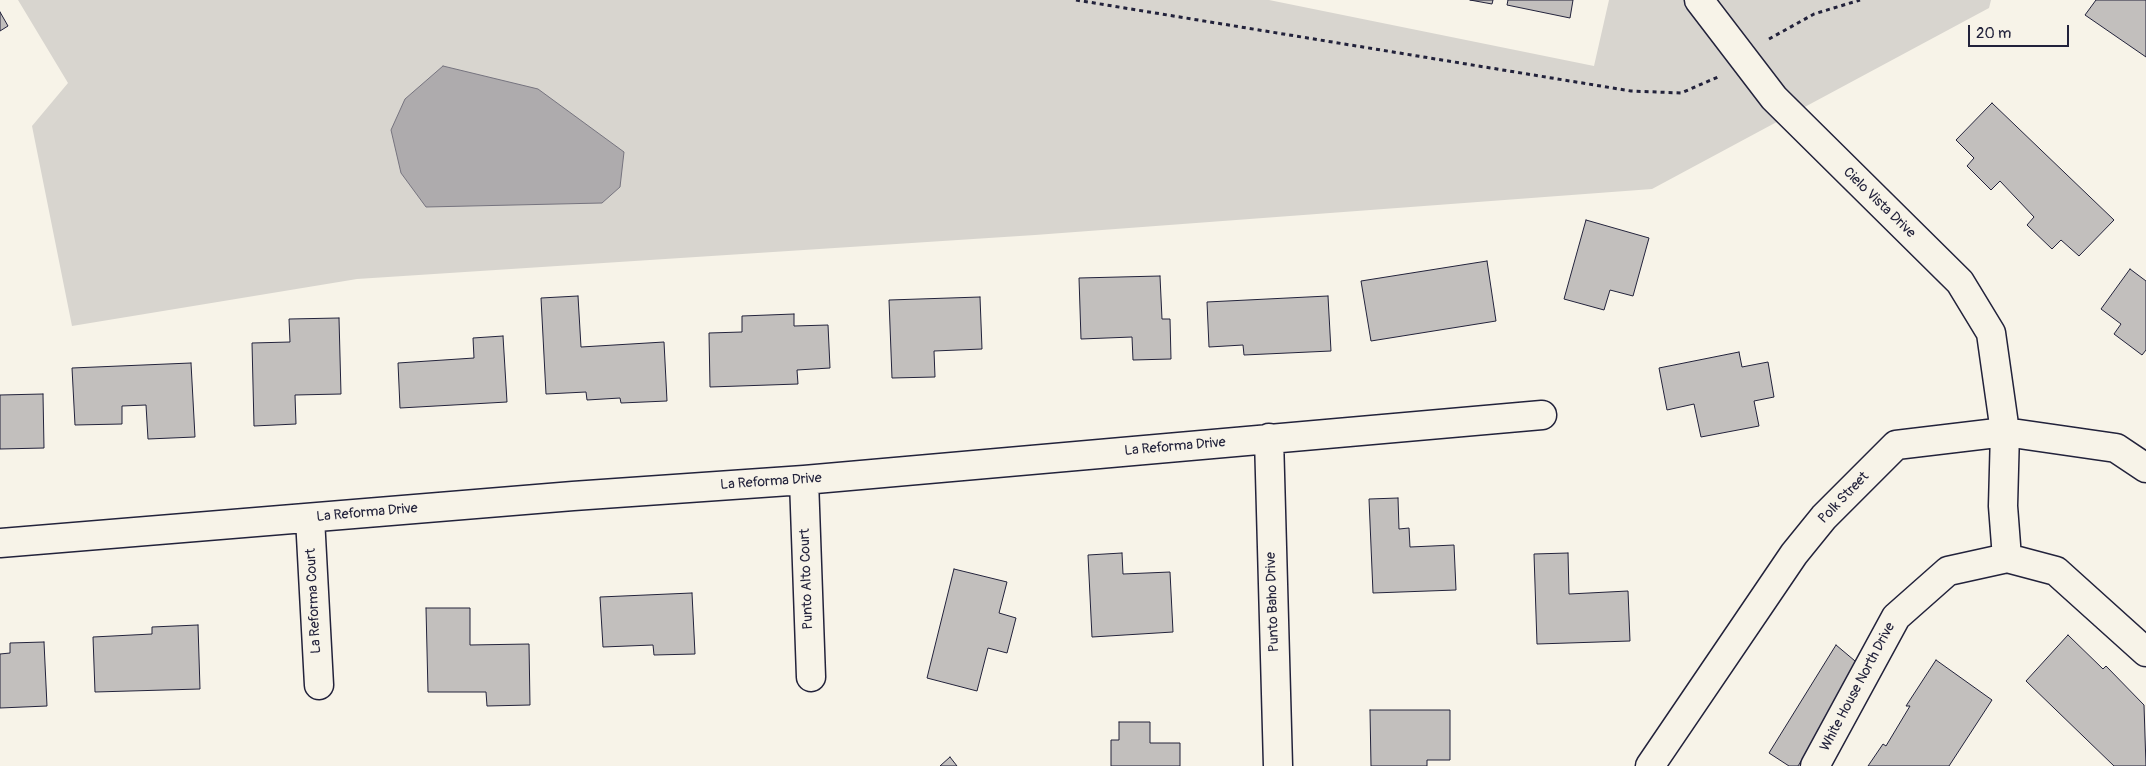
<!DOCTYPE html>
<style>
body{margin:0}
#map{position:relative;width:2146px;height:766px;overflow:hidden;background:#f7f3e8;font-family:Pangolin,sans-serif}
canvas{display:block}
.scale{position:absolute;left:1968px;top:25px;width:101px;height:22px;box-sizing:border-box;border:2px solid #22223b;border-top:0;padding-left:6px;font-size:15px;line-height:18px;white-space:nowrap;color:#22223b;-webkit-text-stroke:4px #f7f3e8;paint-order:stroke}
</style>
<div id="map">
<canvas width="2146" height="766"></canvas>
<div class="scale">20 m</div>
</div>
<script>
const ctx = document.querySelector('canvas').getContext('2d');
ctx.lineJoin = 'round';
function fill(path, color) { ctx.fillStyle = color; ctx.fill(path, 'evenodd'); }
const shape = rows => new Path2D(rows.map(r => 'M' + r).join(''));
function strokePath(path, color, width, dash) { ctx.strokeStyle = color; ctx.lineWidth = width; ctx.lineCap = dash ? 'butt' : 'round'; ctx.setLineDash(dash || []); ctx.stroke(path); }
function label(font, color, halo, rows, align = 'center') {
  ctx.font = font + ' Pangolin,sans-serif'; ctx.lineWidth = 4; ctx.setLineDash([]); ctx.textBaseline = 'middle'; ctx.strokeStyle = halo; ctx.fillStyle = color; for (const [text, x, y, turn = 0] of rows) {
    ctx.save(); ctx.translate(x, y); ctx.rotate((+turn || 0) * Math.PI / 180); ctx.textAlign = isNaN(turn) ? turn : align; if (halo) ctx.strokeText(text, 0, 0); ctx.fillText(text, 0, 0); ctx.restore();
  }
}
fill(shape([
 [18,0,1269,0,1594,66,1609,0,1991,0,1989,8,1652,189,1035,235,357,279,72,326,32,126,68,83]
]), '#d8d5cf');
const water = shape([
 [443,66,538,89,624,152,620,187,602,203,426,207,401,173,391,130,405,99,443,66]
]);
fill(water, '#aeabad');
strokePath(water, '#76747f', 1);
const building = shape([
 [1470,0,1493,0,1492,4,1470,0],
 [1508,0,1573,0,1570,18,1507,5,1508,0],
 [2096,0,2146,0,2146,57,2085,15,2096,0],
 [0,12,8,26,0,31,0,12],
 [1992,103,2114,220,2079,256,2061,240,2052,249,2027,225,2034,217,2000,181,1991,190,1967,166,1974,158,1956,140,1992,103],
 [1586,220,1649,238,1633,296,1610,290,1604,310,1564,299,1586,220],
 [1487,261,1496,321,1371,341,1361,281,1487,261],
 [2130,269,2146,281,2146,350,2142,355,2114,334,2121,324,2101,309,2130,269],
 [1160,276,1162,319,1170,319,1171,359,1133,360,1132,337,1081,339,1079,278,1160,276],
 [578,296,581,347,664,342,667,401,621,403,620,398,587,400,586,392,546,394,541,298,578,296],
 [1328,296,1331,351,1244,355,1243,345,1209,347,1207,302,1328,296],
 [980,297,982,349,934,351,935,377,892,378,889,300,980,297],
 [794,314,794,326,828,325,830,368,797,370,798,384,710,387,709,333,742,332,742,316,794,314],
 [339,318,341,394,295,395,296,424,254,426,252,343,290,342,289,319,339,318],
 [503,336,507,402,400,408,398,363,474,358,473,338,503,336],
 [1739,352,1742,367,1768,362,1774,397,1754,401,1759,426,1701,437,1694,404,1667,410,1659,368,1739,352],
 [191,363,195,437,148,439,146,405,122,406,122,424,75,425,72,368,191,363],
 [43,394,44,448,0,449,0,395,43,394],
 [1398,498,1399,529,1409,528,1410,547,1454,545,1456,590,1373,593,1369,499,1398,498],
 [1122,553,1123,574,1170,572,1173,632,1092,637,1088,555,1122,553],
 [1568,553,1569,594,1628,591,1630,641,1537,644,1534,554,1568,553],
 [954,569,1007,582,999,613,1016,618,1007,653,988,648,977,691,927,678,954,569],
 [692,593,695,654,654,655,653,645,603,647,600,597,692,593],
 [426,608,470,608,470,645,529,644,530,705,487,706,486,692,428,692,426,608],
 [198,625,200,689,95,692,93,637,152,634,152,627,198,625],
 [2068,635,2103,669,2106,666,2144,705,2146,766,2114,766,2026,681,2068,635],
 [44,642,47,706,0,708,0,654,10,653,10,643,44,642],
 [1836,645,1861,666,1798,766,1789,766,1769,753,1836,645],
 [1936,660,1992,700,1949,766,1868,766,1883,744,1886,746,1910,706,1906,706,1936,660],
 [1370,710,1450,710,1450,760,1427,760,1427,766,1371,766,1370,710],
 [1119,722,1150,722,1150,743,1180,743,1180,766,1111,766,1111,740,1119,740,1119,722],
 [950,757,957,766,940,766,950,757]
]);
fill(building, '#c2bfbd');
strokePath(building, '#22223b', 1);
const street = shape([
 [1699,0,1774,98,1960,282,1991,333,2005,432,2003,506,2007,558],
 [1269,438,1278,766],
 [804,480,811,677],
 [310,518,319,685],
 [0,543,573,496,804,480,1542,415],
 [1650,766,1794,554,1824,517,1896,445,2005,432,2116,448,2146,468],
 [1815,766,1896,617,1948,571,2007,558,2056,571,2146,652]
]);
strokePath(street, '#22223b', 31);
strokePath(shape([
 [1076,0,1631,91,1681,93,1718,77],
 [1769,39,1814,14,1860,0]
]), '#22223b', 3, [4, 4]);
strokePath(street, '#f7f3e8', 28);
label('14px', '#22223b', '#f7f3e8', [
 ["Cielo Vista Drive",1879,203,44],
 ["La Reforma Drive",1175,447,-5],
 ["La Reforma Drive",771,482,-4],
 ["Polk Street",1844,498,-46],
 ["La Reforma Drive",367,513,-5],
 ["Punto Alto Court",807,579,-92],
 ["La Reforma Court",314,601,-93],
 ["Punto Baho Drive",1273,602,-92],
 ["White House North Drive",1858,687,-62]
]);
</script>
